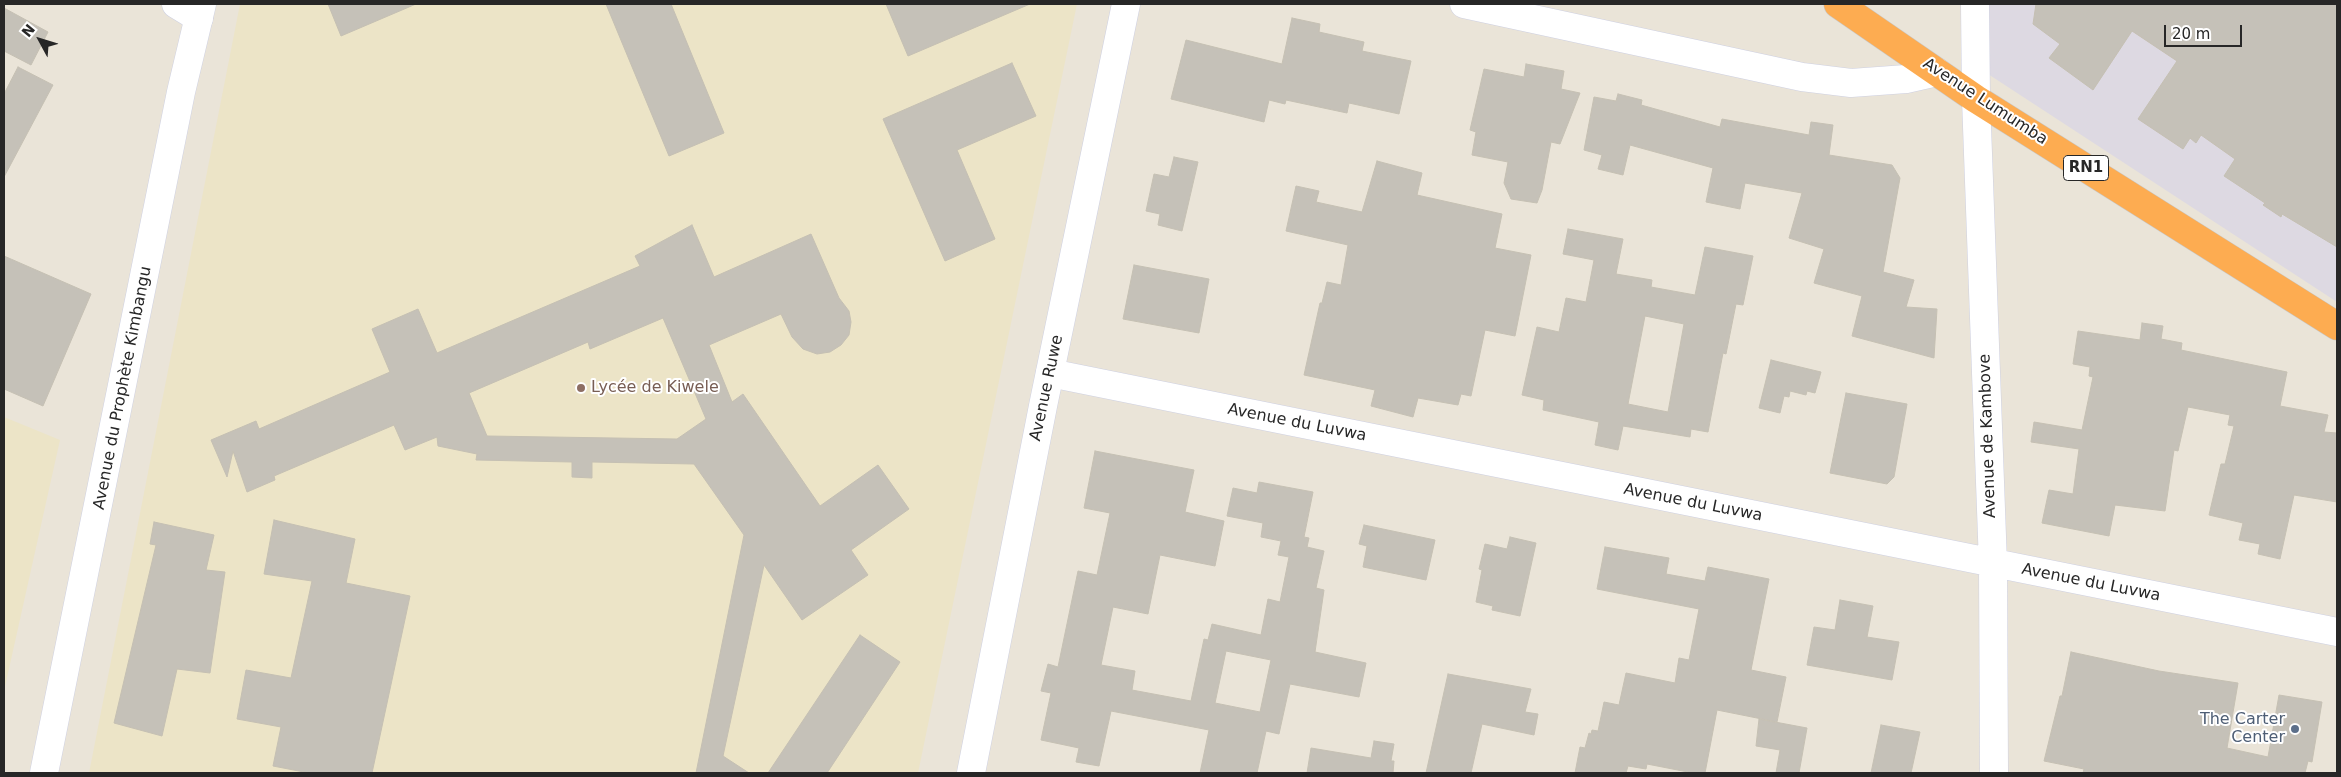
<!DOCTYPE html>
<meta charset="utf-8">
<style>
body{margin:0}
#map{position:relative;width:2341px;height:777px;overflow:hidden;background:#eae4d8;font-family:"DejaVu Sans",sans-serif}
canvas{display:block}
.frame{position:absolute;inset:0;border:5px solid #272727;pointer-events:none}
.north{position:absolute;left:15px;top:15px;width:50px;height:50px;-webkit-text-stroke:4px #fff;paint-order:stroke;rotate:309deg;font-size:14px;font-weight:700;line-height:20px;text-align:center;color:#272727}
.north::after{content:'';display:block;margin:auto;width:18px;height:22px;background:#272727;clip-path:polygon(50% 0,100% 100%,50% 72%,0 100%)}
.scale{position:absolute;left:2164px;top:25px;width:78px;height:22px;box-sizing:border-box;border:2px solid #272727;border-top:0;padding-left:6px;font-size:15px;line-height:18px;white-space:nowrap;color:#272727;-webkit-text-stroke:4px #fff;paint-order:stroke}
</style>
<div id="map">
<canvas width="2341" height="777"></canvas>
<div class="frame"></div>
<div class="north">N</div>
<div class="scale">20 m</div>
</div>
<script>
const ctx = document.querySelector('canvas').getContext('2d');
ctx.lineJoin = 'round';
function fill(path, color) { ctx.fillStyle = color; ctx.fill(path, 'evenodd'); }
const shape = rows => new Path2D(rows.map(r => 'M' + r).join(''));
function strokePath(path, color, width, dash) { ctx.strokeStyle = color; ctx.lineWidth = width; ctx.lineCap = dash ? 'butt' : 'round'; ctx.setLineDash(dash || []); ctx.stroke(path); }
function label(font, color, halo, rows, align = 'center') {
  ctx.font = font + ' "DejaVu Sans",sans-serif'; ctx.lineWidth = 4; ctx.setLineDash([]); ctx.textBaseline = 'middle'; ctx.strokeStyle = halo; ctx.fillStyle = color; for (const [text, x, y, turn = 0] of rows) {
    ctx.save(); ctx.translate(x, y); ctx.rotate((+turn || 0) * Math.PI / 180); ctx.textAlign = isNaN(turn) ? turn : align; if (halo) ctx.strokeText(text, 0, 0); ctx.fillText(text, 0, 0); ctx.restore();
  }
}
fill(shape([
 [1986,4,2337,4,2337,302,1988,74]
]), '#ddd9e2');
fill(shape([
 [240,4,1077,4,918,773,89,773],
 [4,417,60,440,4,691]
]), '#ece4c7');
const building = shape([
 [328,4,416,4,341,36,328,4],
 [606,4,671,4,724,133,669,156,606,4],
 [886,4,1030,4,908,56,886,4],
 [2036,4,2337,4,2337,247,2282,214,2281,217,2263,205,2265,203,2224,176,2235,159,2201,135,2196,143,2190,138,2183,149,2138,119,2177,61,2132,31,2093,90,2049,58,2060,44,2033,24,2036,4],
 [4,8,48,32,31,65,4,51,4,8],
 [1292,18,1320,24,1319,32,1364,42,1362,51,1411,61,1399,114,1349,103,1347,113,1286,100,1285,104,1269,100,1264,122,1171,99,1186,40,1282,64,1292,18],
 [1012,63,1036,116,957,150,995,239,945,261,883,119,1012,63],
 [1526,64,1564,71,1561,89,1580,93,1560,144,1551,142,1542,190,1537,203,1511,199,1504,183,1508,162,1472,155,1476,132,1470,130,1484,69,1524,77,1526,64],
 [18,67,53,85,4,177,4,94,18,67],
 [1618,94,1642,100,1641,105,1720,127,1722,119,1809,135,1811,122,1833,125,1829,155,1892,165,1900,178,1883,272,1914,280,1906,307,1937,309,1934,358,1852,336,1862,296,1814,283,1824,249,1789,238,1802,193,1745,183,1740,209,1706,202,1713,168,1630,145,1623,175,1598,169,1602,155,1584,150,1594,97,1616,101,1618,94],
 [1174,157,1198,162,1182,231,1158,225,1160,214,1146,211,1154,174,1169,177,1174,157],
 [1377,161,1422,173,1417,195,1502,214,1495,248,1531,255,1515,336,1485,330,1471,396,1461,394,1458,405,1418,398,1413,417,1371,406,1375,390,1304,375,1320,303,1322,303,1327,282,1341,285,1348,245,1286,231,1296,186,1319,191,1316,202,1362,212,1377,161],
 [692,225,714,277,811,234,839,298,849,311,851,322,849,335,841,345,830,352,817,354,803,349,792,337,781,314,709,345,732,402,743,394,820,506,878,465,909,509,851,550,868,575,802,620,764,565,723,756,749,773,696,773,744,535,694,464,592,462,592,478,572,477,572,462,476,460,477,454,438,446,437,437,405,450,394,425,274,476,275,480,247,492,233,451,227,477,211,440,256,421,259,429,390,372,372,329,418,309,437,353,640,266,635,256,692,225],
 [663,318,706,419,677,439,487,436,469,393,588,342,590,349,663,318],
 [1568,229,1623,239,1616,274,1652,280,1651,287,1695,295,1705,247,1753,256,1743,305,1736,304,1726,354,1723,353,1708,432,1691,429,1690,437,1623,426,1618,450,1595,445,1599,422,1543,410,1544,400,1522,395,1537,327,1559,332,1566,298,1586,302,1594,260,1563,254,1568,229],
 [1645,316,1684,324,1668,412,1628,404,1645,316],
 [4,256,91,294,43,406,4,389,4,256],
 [1134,265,1209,279,1199,333,1123,319,1134,265],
 [2142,323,2163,326,2161,339,2182,343,2181,350,2287,372,2280,406,2328,415,2324,432,2337,433,2337,502,2294,495,2280,559,2258,554,2260,544,2239,540,2243,523,2209,515,2221,464,2225,464,2234,426,2228,425,2230,415,2188,407,2178,451,2174,450,2165,511,2115,505,2109,536,2042,523,2049,490,2073,494,2079,449,2031,442,2034,422,2082,430,2093,377,2089,376,2090,367,2073,364,2078,331,2140,340,2142,323],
 [1771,360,1821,372,1815,393,1807,391,1806,395,1790,391,1789,397,1784,396,1780,413,1759,408,1771,360],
 [1846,393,1907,404,1894,477,1887,484,1830,473,1846,393],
 [1095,451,1194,470,1185,512,1224,521,1215,566,1160,555,1148,614,1113,607,1101,665,1135,671,1132,690,1191,701,1204,639,1208,640,1212,624,1261,635,1268,599,1280,602,1289,557,1278,555,1281,541,1261,537,1263,523,1227,516,1233,488,1257,493,1259,482,1313,492,1304,537,1309,538,1307,547,1324,551,1316,588,1324,590,1315,652,1366,663,1359,697,1290,684,1279,734,1266,731,1257,773,1200,773,1209,730,1111,711,1099,766,1076,762,1079,748,1041,740,1051,693,1041,691,1048,664,1058,667,1078,571,1097,575,1110,513,1084,508,1095,451],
 [1226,651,1271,660,1260,712,1215,703,1226,651],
 [274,520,355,539,346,583,410,596,372,773,309,773,273,766,281,727,237,719,246,670,291,678,312,581,264,574,274,520],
 [154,522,214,535,206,570,225,572,210,673,177,669,162,736,114,723,156,545,150,544,154,522],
 [1364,525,1435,540,1426,580,1363,567,1367,546,1359,544,1364,525],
 [1510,537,1536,543,1520,616,1492,610,1493,606,1476,602,1482,570,1479,569,1485,544,1507,549,1510,537],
 [1605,547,1669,558,1666,574,1705,581,1708,567,1769,579,1751,670,1786,677,1777,722,1717,710,1705,773,1693,773,1647,764,1646,769,1628,766,1626,773,1575,773,1580,747,1585,748,1589,733,1591,734,1592,730,1598,731,1604,702,1619,705,1626,673,1675,683,1679,658,1689,660,1699,609,1597,589,1605,547],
 [1840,600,1873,606,1867,637,1899,642,1892,680,1807,665,1814,627,1835,630,1840,600],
 [860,635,900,662,827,773,768,773,860,635],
 [2071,652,2159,671,2238,683,2227,748,2268,757,2279,695,2322,702,2312,762,2308,761,2305,773,2083,773,2084,769,2044,761,2060,696,2062,696,2071,652],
 [1448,674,1531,689,1525,712,1538,714,1534,735,1482,724,1471,773,1426,773,1448,674],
 [1759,719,1807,728,1799,773,1776,773,1780,750,1756,746,1759,719],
 [1881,725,1920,732,1911,773,1871,773,1881,725],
 [1374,741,1394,744,1391,761,1394,761,1393,773,1307,773,1311,748,1371,758,1374,741]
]);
fill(building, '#c5c1b8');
strokePath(building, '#c5c0b3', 1);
const street = shape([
 [176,4,199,18],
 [1464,4,1802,77,1851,83,1906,79,1937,72],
 [1975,4,1976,99,1993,564,1994,773],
 [1050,373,2337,632]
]);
const secondary = shape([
 [44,773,181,92,202,4],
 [971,773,1043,406,1126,4]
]);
const highway = shape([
 [1838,4,1976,99,2337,326]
]);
strokePath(street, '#ced0e1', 29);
strokePath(secondary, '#ced0e1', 29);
strokePath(highway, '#c7c7c7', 29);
strokePath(street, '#fff', 28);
strokePath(secondary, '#fff', 28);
strokePath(highway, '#fdac51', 28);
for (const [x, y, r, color] of [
 [581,388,5,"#8d6e63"],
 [2295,729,5,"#5c6f8a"]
]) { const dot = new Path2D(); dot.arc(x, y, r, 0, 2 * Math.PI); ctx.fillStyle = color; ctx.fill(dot); strokePath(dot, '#fff', 2); }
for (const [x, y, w] of [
 [2086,168,45]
]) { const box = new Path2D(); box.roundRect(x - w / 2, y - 12.5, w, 25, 4); ctx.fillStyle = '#fff'; ctx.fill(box); strokePath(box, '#272727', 1); }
label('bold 15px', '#272727', null, [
 ["RN1",2086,168]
]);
label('16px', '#272727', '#fff', [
 ["Avenue Lumumba",1985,102,33],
 ["Avenue du Prophète Kimbangu",123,388,-79],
 ["Avenue Ruwe",1047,388,-78],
 ["Avenue du Luvwa",1297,423,11],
 ["Avenue de Kambove",1988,436,-92],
 ["Avenue du Luvwa",1693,503,11],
 ["Avenue du Luvwa",2091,583,11]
]);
label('16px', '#785e54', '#fff', [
 ["Lycée de Kiwele",591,388]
], 'left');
label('16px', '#4e5e75', '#fff', [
 ["The Carter",2285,720],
 ["Center",2285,738]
], 'right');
</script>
